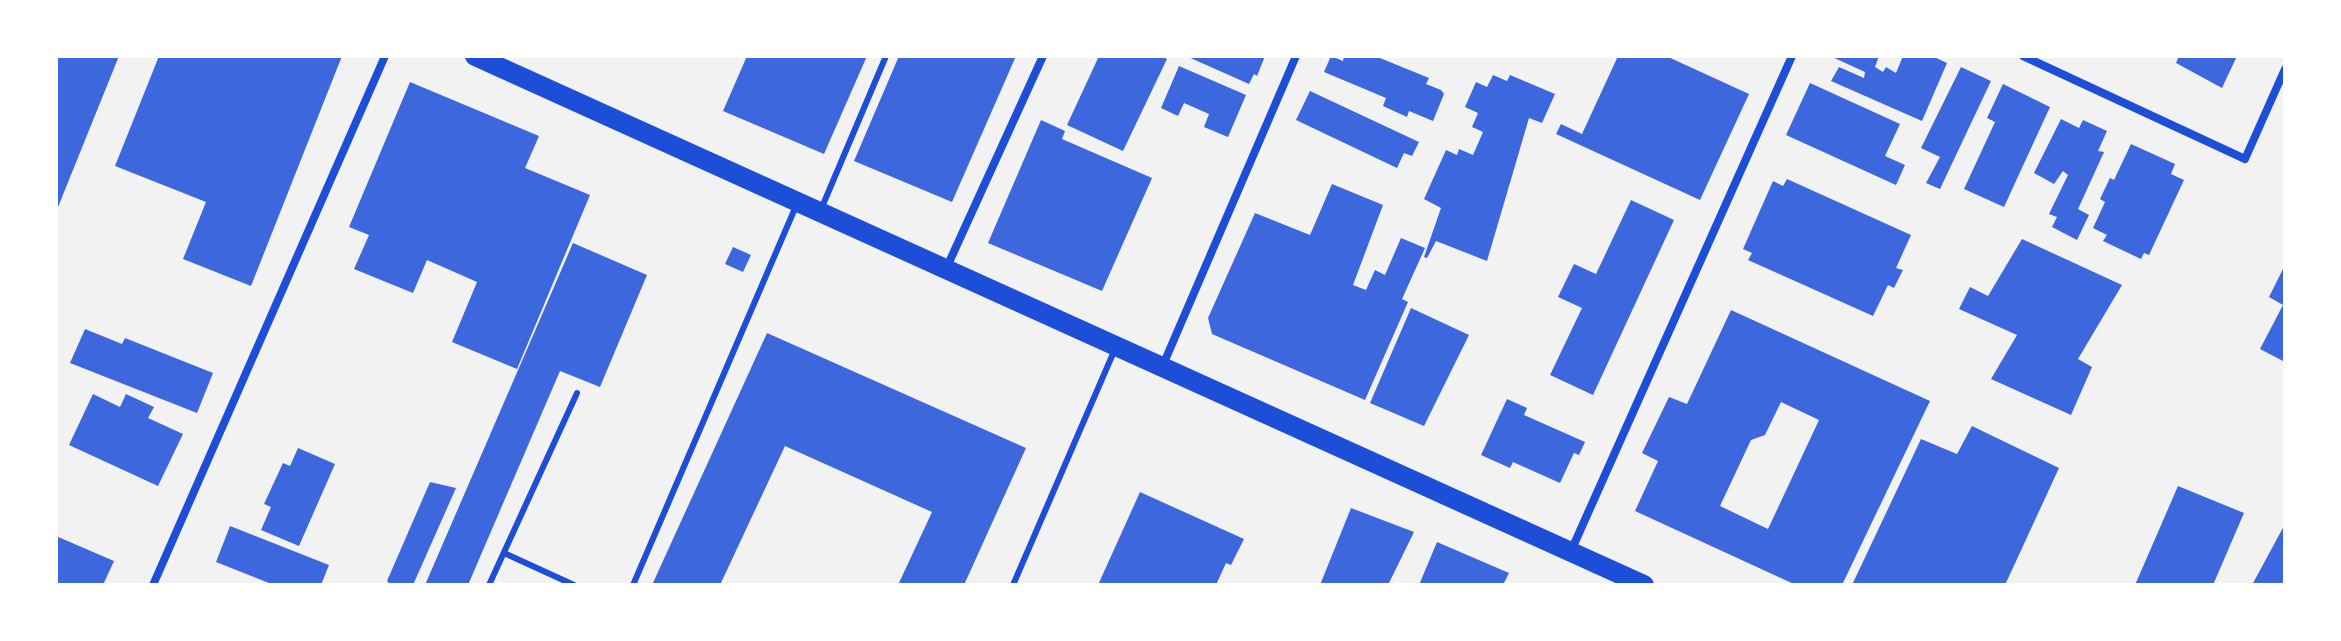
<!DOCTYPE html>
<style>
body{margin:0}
#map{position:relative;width:2341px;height:641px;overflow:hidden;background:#f2f2f2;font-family:Poppins,sans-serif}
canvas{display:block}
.frame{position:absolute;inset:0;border:58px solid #fff;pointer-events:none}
</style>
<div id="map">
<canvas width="2341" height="641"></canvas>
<div class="frame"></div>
</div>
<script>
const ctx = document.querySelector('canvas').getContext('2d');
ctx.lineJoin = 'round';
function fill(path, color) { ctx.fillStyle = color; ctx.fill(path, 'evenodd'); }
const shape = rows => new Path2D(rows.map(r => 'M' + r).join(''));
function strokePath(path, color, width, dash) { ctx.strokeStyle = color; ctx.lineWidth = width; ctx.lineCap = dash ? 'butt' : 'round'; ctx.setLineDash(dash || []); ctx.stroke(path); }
fill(shape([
 [56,56,119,56,56,212],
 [159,56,342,56,251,286,183,259,206,202,115,166],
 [747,56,867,56,824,154,723,111],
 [899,56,1016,56,952,202,854,161],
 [1099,56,1161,56,1167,59,1123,151,1067,125],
 [1186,56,1265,56,1257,76,1254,74,1249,84],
 [1331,56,1343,61,1344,56,1375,56,1429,78,1426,84,1441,90,1444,94,1433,121,1409,111,1407,117,1383,106,1386,98,1324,72],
 [1618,56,1666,56,1749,94,1700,200,1556,134,1561,124,1582,134],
 [1830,56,1879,56,1875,67,1883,72,1886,67,1896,73,1903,56,1932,56,1947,63,1922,121,1831,81,1839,67,1864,78,1865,72],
 [2179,56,2237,56,2222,88,2176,63],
 [1179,66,1246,95,1228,137,1204,127,1209,114,1184,103,1178,116,1161,108],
 [1961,67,1991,81,1940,189,1926,183,1940,157,1921,148],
 [1493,75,1507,81,1510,75,1555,94,1542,123,1529,118,1487,261,1436,241,1427,258,1424,257,1441,208,1424,199,1446,150,1457,155,1459,149,1473,155,1483,132,1472,127,1478,113,1465,107,1476,82,1487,87],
 [410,82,539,136,525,168,590,195,517,369,452,342,477,282,427,260,413,293,354,269,369,235,349,227],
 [1810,83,1900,124,1885,156,1905,165,1896,185,1786,135],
 [2003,84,2050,107,2004,207,1964,189,1995,122,1987,118],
 [1310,91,1419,142,1412,156,1404,153,1397,168,1296,120],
 [2061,119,2079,128,2083,120,2107,131,2098,151,2104,152,2078,209,2089,215,2077,240,2052,227,2057,217,2049,214,2068,175,2063,171,2054,184,2034,173],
 [1041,120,1065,131,1062,139,1152,178,1102,291,988,243],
 [2131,144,2175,164,2171,174,2184,180,2149,255,2144,253,2141,259,2103,241,2107,235,2093,228,2105,202,2100,199,2110,178,2114,180],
 [1787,179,1911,235,1896,268,1903,270,1894,288,1888,285,1873,316,1748,260,1752,253,1743,249,1773,181,1783,186],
 [1332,184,1383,205,1353,285,1366,290,1375,270,1385,275,1401,238,1425,248,1402,299,1408,302,1365,400,1212,334,1208,318,1255,213,1310,235],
 [1631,200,1674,220,1593,395,1550,375,1582,308,1558,297,1574,264,1596,274],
 [2022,239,2122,285,2078,359,2092,367,2071,415,1991,379,2017,335,1959,309,1970,287,1988,296],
 [573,243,647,275,600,387,560,371,468,585,425,585],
 [733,247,751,255,743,272,725,264],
 [2285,265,2285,362,2260,349,2283,305,2269,297],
 [1411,308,1469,335,1424,426,1370,403],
 [1731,310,1930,401,1842,585,1796,585,1635,511,1658,461,1642,453,1669,397,1687,404],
 [1781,402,1819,420,1768,529,1720,506,1751,440,1765,435],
 [85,329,122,344,125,338,213,373,197,413,70,363],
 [767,333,1026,448,964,585,898,585,932,512,785,446,720,585,652,585],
 [93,394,120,407,126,394,154,407,148,418,183,434,158,486,69,445],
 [1507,399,1527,408,1524,415,1585,442,1579,455,1574,453,1560,483,1513,462,1510,468,1481,455],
 [1972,426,2059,468,2005,585,1852,585,1921,439,1957,454],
 [298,448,335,464,299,546,261,530,271,507,264,504,283,463,290,466],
 [430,482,456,488,413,585,391,585,387,581],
 [2178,486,2244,513,2213,585,2135,585],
 [1140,492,1244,539,1231,565,1226,563,1216,585,1098,585],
 [1351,508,1414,532,1388,585,1320,585],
 [2285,524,2285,585,2252,585],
 [230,526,329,565,321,585,274,585,216,562],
 [56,536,114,561,103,585,56,585],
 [1437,542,1509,573,1503,585,1419,585]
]), '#3d67dc');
strokePath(shape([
 [822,207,886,56],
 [504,553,574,585],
 [489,585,577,393],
 [633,585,796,206],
 [1013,585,1115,349]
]), '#1d4ed8', 6);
strokePath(shape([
 [2023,56,2245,159,2285,69],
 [946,269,1043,56],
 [1163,365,1296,56],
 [1571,551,1792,56],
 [153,585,385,56]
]), '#1d4ed8', 8);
strokePath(shape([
 [475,56,1644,585]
]), '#1d4ed8', 20);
</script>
